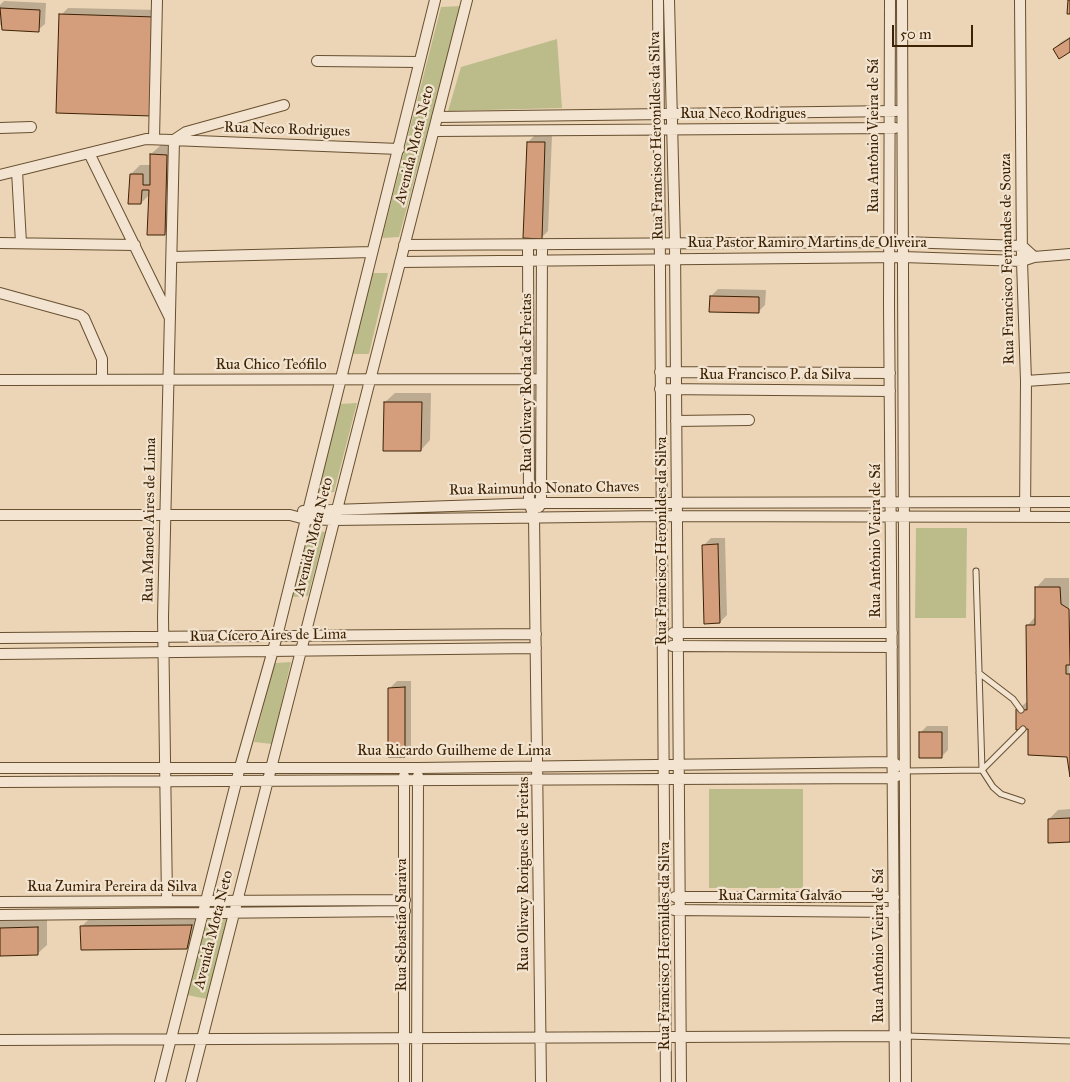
<!DOCTYPE html>
<meta charset="utf-8">
<style>
body{margin:0}
#map{position:relative;width:1070px;height:1082px;overflow:hidden;background:#ebd5b6;font-family:"IM FELL Great Primer",serif}
canvas{display:block}
.scale{position:absolute;left:892px;top:25px;width:81px;height:22px;box-sizing:border-box;border:2px solid #3d2204;border-top:0;padding-left:6px;font-size:15px;line-height:18px;white-space:nowrap;color:#3d2204;-webkit-text-stroke:4px #f2e4d0;paint-order:stroke}
</style>
<div id="map">
<canvas width="1070" height="1082"></canvas>
<div class="scale">50 m</div>
</div>
<script>
const ctx = document.querySelector('canvas').getContext('2d');
ctx.lineJoin = 'round';
function fill(path, color) { ctx.fillStyle = color; ctx.fill(path, 'evenodd'); }
const shape = rows => new Path2D(rows.map(r => 'M' + r).join(''));
function strokePath(path, color, width, dash) { ctx.strokeStyle = color; ctx.lineWidth = width; ctx.lineCap = dash ? 'butt' : 'round'; ctx.setLineDash(dash || []); ctx.stroke(path); }
function label(font, color, halo, rows, align = 'center') {
  ctx.font = font + ' "IM FELL Great Primer",serif'; ctx.lineWidth = 4.5; ctx.setLineDash([]); ctx.textBaseline = 'middle'; ctx.strokeStyle = halo; ctx.fillStyle = color; for (const [text, x, y, turn = 0] of rows) {
    ctx.save(); ctx.translate(x, y); ctx.rotate((+turn || 0) * Math.PI / 180); ctx.textAlign = isNaN(turn) ? turn : align; if (halo) ctx.strokeText(text, 0, 0); ctx.fillText(text, 0, 0); ctx.restore();
  }
}
fill(shape([
 [461,6,399,237,382,238,441,7],
 [557,39,562,108,448,111,461,67],
 [371,273,388,273,369,354,351,354],
 [357,403,334,492,317,493,339,404],
 [916,528,967,528,966,618,915,618],
 [309,531,325,532,308,596,292,597],
 [291,662,272,744,254,742,275,663],
 [709,789,803,789,803,888,709,888],
 [208,918,230,919,207,999,187,995]
]), '#bcbc8b');
fill(shape([
 [4,1,46,3,45,24,38,30,0,25,0,5],
 [68,8,161,10,158,107,61,15],
 [1070,37,1070,50,1054,49,1061,42],
 [535,135,552,136,548,231,541,238,528,142],
 [161,145,176,146,174,224,164,234,151,193,141,203,131,174,140,165,151,165,151,154],
 [718,289,766,290,765,305,758,312,711,296],
 [395,393,431,393,430,440,421,450,385,402],
 [711,538,725,538,727,615,720,622,704,545],
 [1045,578,1069,578,1070,776,1068,756,1029,728,1017,710,1028,701,1027,626,1036,616,1036,588],
 [397,681,411,681,411,748,404,755,390,688],
 [927,726,948,726,948,750,941,757,920,733],
 [1070,809,1070,841,1049,819,1058,810],
 [201,916,196,938,187,948,81,927,91,917],
 [47,918,47,945,37,954,0,955,0,919]
]), '#0003');
const building = shape([
 [1068,0,1070,0,1070,14,1067,14,1068,0],
 [0,8,40,10,39,32,2,30,0,8],
 [59,14,155,17,152,116,56,113,59,14],
 [1070,38,1070,52,1059,59,1053,49,1070,38],
 [527,142,545,142,542,239,523,238,527,142],
 [150,154,167,155,165,235,147,235,149,190,142,190,141,204,128,204,130,174,143,174,143,185,150,185,150,154],
 [710,296,759,297,759,313,709,312,710,296],
 [384,402,422,402,421,451,383,451,384,402],
 [718,544,720,623,704,624,702,545,718,544],
 [1035,587,1060,587,1061,604,1069,609,1070,665,1066,665,1066,674,1070,674,1070,777,1067,757,1028,755,1028,729,1016,730,1016,709,1027,710,1026,625,1035,625,1035,587],
 [405,687,405,757,388,757,388,688,405,687],
 [919,732,942,732,942,758,919,758,919,732],
 [1070,818,1070,842,1048,843,1048,819,1070,818],
 [192,925,187,949,81,950,80,926,192,925],
 [38,927,38,955,0,956,0,928,38,927]
]);
fill(building, '#d49e7d');
strokePath(building, '#3d2204', 1);
const lane = shape([
 [976,571,982,770,993,787,1001,794,1022,801],
 [979,673,1013,699,1021,710],
 [982,770,1023,729],
 [905,771,982,770],
 [906,1036,1070,1041]
]);
const street = shape([
 [658,0,666,1082],
 [669,0,675,243,681,1082],
 [890,0,889,305,895,1082],
 [902,0,906,1082],
 [1020,0,1022,261,1026,381,1025,517],
 [317,61,419,62],
 [437,117,896,111],
 [0,128,31,127],
 [434,131,895,128],
 [154,139,157,0],
 [174,140,186,132,284,105],
 [89,153,170,318],
 [17,171,21,243],
 [0,175,146,139,399,149],
 [0,243,135,245],
 [404,245,903,242,1022,246,1034,257],
 [528,245,529,503,534,516,541,1082],
 [173,257,372,252],
 [400,262,903,257,1022,261,1034,257,1070,254],
 [0,293,80,315,84,318,102,359,102,380],
 [660,372,890,373],
 [0,380,541,379],
 [1026,381,1070,378],
 [660,389,890,391],
 [676,421,749,420],
 [539,507,541,503,542,245],
 [303,511,541,503,1070,502],
 [0,515,290,515,305,519,333,520,662,516,1070,517],
 [673,633,892,633],
 [0,638,536,634],
 [672,646,892,647],
 [0,654,536,648],
 [0,768,418,768,893,762,898,766],
 [0,782,893,778,897,776],
 [675,897,894,897],
 [167,901,163,617,174,140],
 [0,902,405,900],
 [674,910,894,912],
 [0,915,405,911],
 [0,1040,899,1036],
 [160,1082,240,767,277,636,435,0],
 [191,1082,467,0],
 [404,1082,404,776],
 [417,1082,418,776]
]);
strokePath(lane, '#684f30', 7);
strokePath(street, '#684f30', 12);
strokePath(lane, '#f2e4d0', 5);
strokePath(street, '#f2e4d0', 10);
label('15px', '#3d2204', '#f2e4d0', [
 ["Rua Neco Rodrigues",743,114],
 ["Rua Neco Rodrigues",287,130,2],
 ["Rua Francisco Heronildes da Silva",657,136,-91],
 ["Rua Antônio Vieira de Sá",874,136,-90],
 ["Avenida Mota Neto",415,145,-76],
 ["Rua Pastor Ramiro Martins de Oliveira",807,243],
 ["Rua Francisco Fernandes de Souza",1008,259,-91],
 ["Rua Chico Teófilo",271,365],
 ["Rua Francisco P. da Silva",775,375],
 ["Rua Olivacy Rocha de Freitas",527,383,-90],
 ["Rua Raimundo Nonato Chaves",544,489,-1],
 ["Rua Manoel Aires de Lima",150,520,-89],
 ["Avenida Mota Neto",314,537,-76],
 ["Rua Francisco Heronildes da Silva",662,541,-90],
 ["Rua Antônio Vieira de Sá",876,541,-90],
 ["Rua Cícero Aires de Lima",268,636,-1],
 ["Rua Ricardo Guilheme de Lima",454,751],
 ["Rua Olivacy Rorigues de Freitas",524,874,-90],
 ["Rua Zumira Pereira da Silva",112,887],
 ["Rua Carmita Galvão",780,896],
 ["Rua Sebastião Saraiva",402,925,-90],
 ["Avenida Mota Neto",214,930,-76],
 ["Rua Francisco Heronildes da Silva",665,946,-90],
 ["Rua Antônio Vieira de Sá",879,946,-90]
]);
</script>
